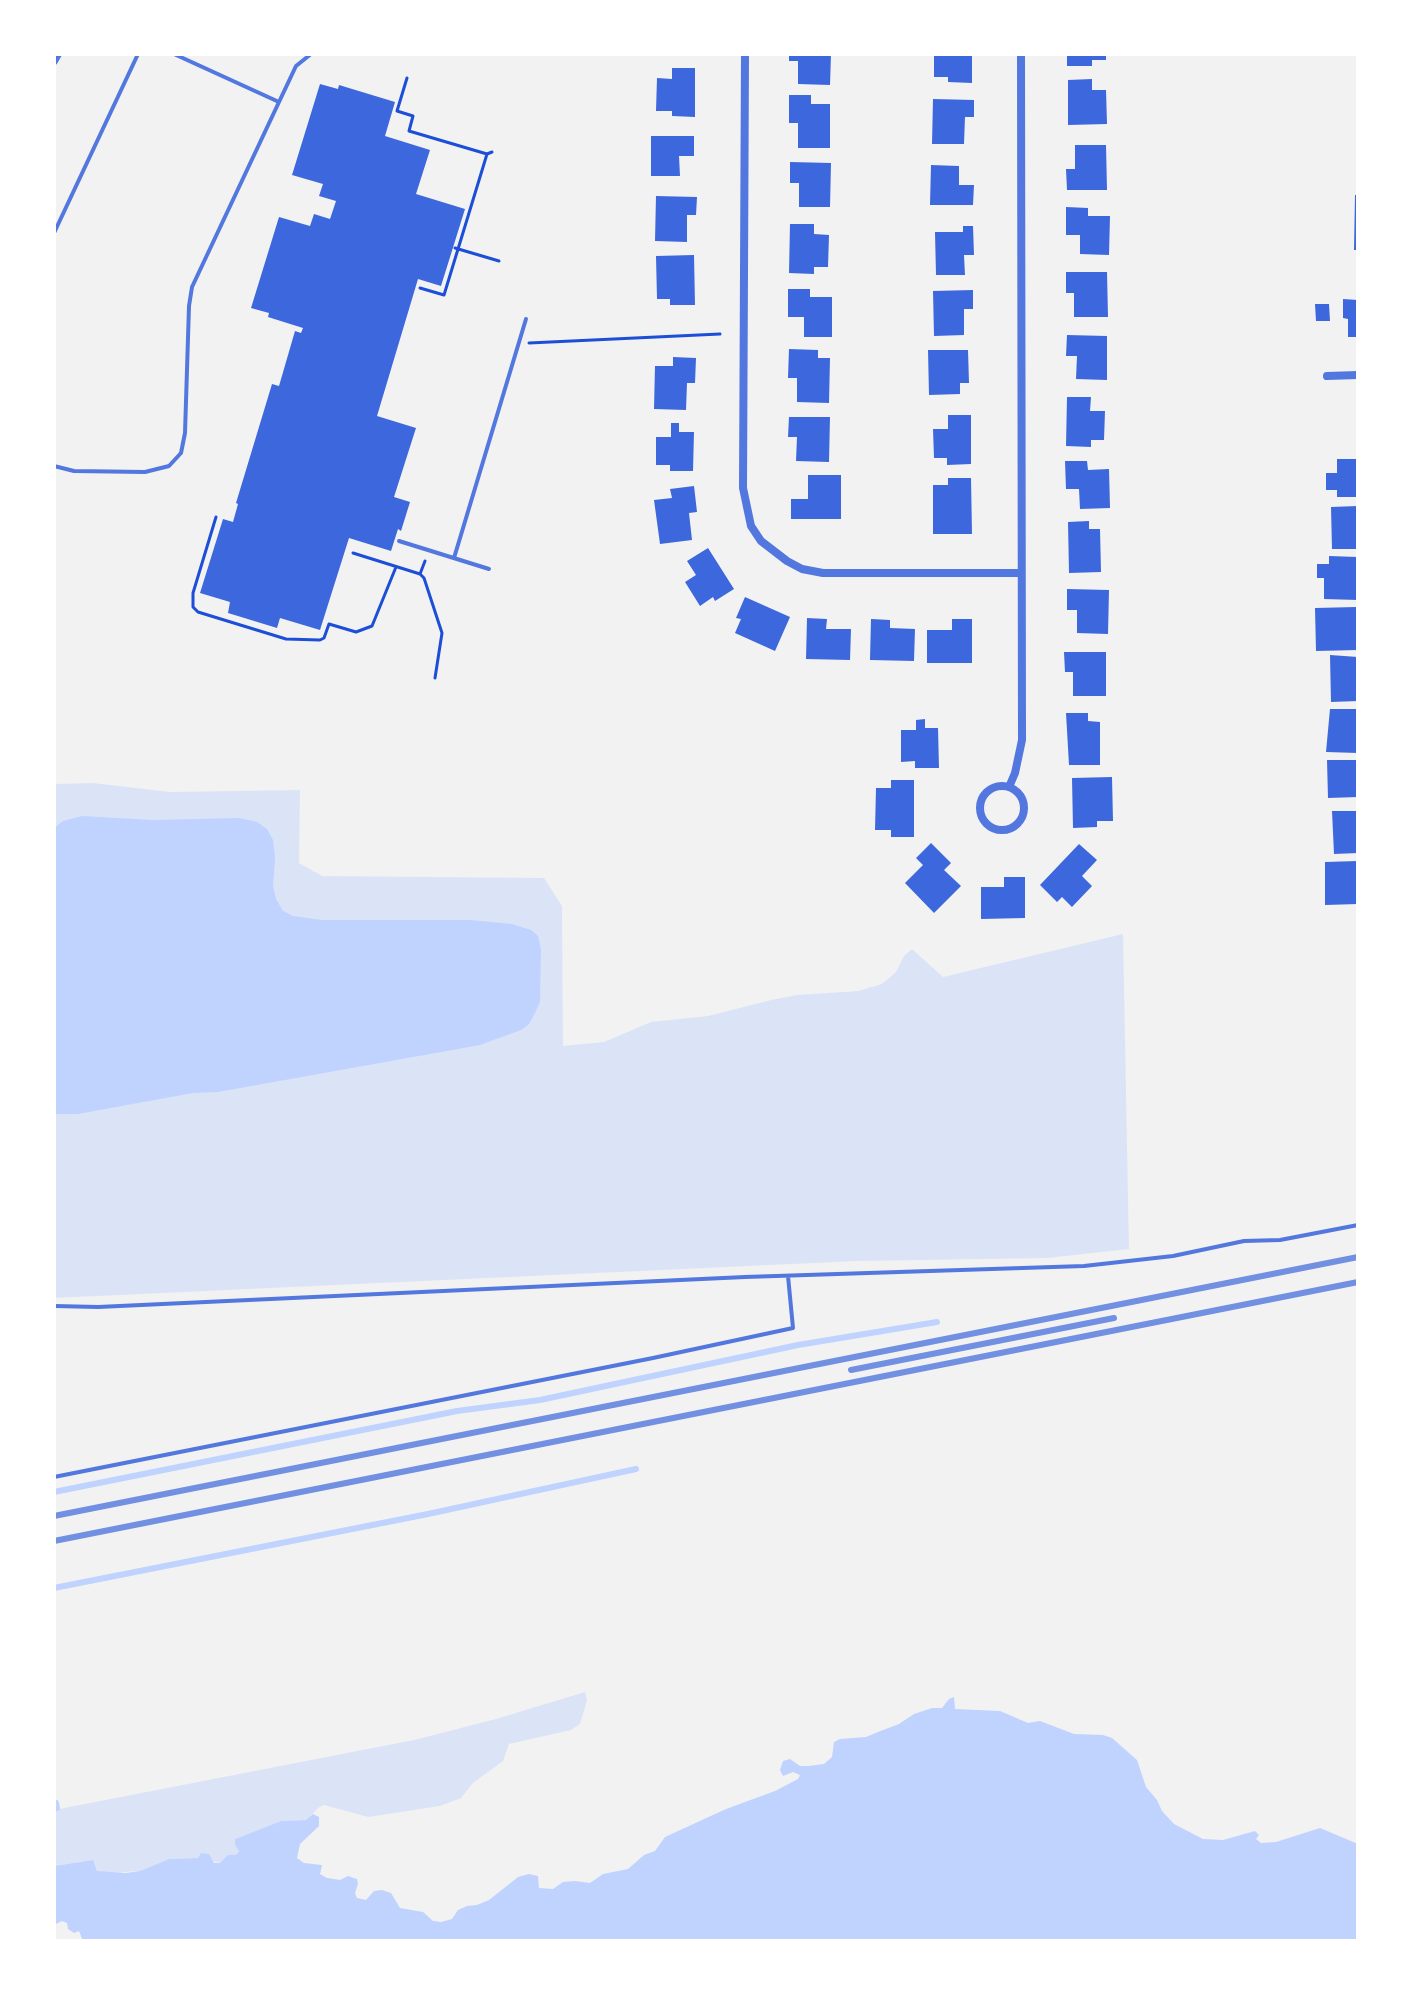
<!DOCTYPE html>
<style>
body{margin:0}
#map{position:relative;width:1412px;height:1995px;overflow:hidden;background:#f2f2f2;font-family:Cabin,sans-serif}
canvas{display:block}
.frame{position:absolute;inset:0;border:56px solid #fff;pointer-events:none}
</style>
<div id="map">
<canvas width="1412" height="1995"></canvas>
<div class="frame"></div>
</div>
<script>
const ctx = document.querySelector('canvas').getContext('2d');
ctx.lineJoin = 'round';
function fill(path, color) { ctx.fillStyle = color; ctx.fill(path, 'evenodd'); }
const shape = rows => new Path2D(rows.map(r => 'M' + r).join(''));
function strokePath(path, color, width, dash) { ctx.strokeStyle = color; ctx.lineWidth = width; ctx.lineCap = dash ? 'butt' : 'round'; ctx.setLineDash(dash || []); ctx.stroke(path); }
fill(shape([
 [93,783,170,792,300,790,299,863,322,876,544,878,562,906,563,1046,604,1042,651,1022,708,1016,771,1000,797,995,858,991,882,984,896,972,904,956,912,949,943,977,1123,934,1129,1249,1047,1258,857,1261,54,1298,54,784],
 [585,1692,587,1700,580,1724,571,1730,509,1744,503,1761,473,1783,461,1798,440,1806,368,1817,324,1805,318,1808,307,1820,281,1821,235,1839,235,1845,239,1850,236,1855,220,1863,198,1858,169,1859,140,1871,107,1873,97,1871,93,1860,54,1866,54,1810,414,1740,496,1719]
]), '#dbe4f7');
fill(shape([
 [82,816,153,820,239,818,257,822,267,829,273,840,275,858,273,886,276,899,283,911,293,916,322,920,470,920,512,924,531,930,538,936,541,949,540,1002,534,1015,529,1024,521,1030,480,1045,218,1092,193,1093,78,1114,54,1114,54,828,63,821],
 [954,1697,955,1709,1000,1711,1028,1723,1040,1721,1074,1734,1103,1735,1112,1738,1137,1760,1146,1787,1157,1800,1162,1811,1174,1824,1203,1839,1223,1840,1255,1831,1259,1835,1256,1839,1261,1843,1276,1842,1320,1828,1358,1844,1358,1941,83,1941,79,1931,74,1933,68,1929,67,1923,62,1921,54,1925,54,1866,93,1860,97,1871,126,1873,140,1871,169,1859,198,1858,201,1853,209,1854,214,1863,220,1863,228,1855,236,1855,239,1851,235,1845,235,1839,281,1821,306,1820,313,1814,319,1817,319,1826,300,1844,297,1858,304,1863,322,1865,320,1874,327,1878,340,1880,348,1876,357,1879,358,1884,355,1893,357,1898,366,1900,374,1891,382,1890,391,1893,400,1908,423,1912,433,1921,441,1922,452,1919,458,1910,467,1906,477,1905,489,1900,518,1877,529,1874,538,1876,539,1888,553,1889,563,1882,575,1881,590,1883,603,1874,628,1869,644,1855,655,1851,665,1837,726,1809,775,1791,798,1779,800,1775,793,1772,783,1776,780,1770,783,1761,790,1759,800,1766,809,1766,824,1764,832,1757,834,1742,840,1739,866,1737,878,1732,899,1724,914,1714,932,1708,942,1708,949,1699]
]), '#bfd3fe');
strokePath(shape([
 [54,1492,457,1411,540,1400,798,1345,937,1322],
 [54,1588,428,1514,636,1469],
 [54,1809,57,1808,56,1803]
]), '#bfd3fe', 6);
fill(shape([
 [789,54,831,54,830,85,798,84,798,61,789,61],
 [934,54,972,54,972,83,948,82,948,77,934,77],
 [1067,54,1106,54,1106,60,1092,60,1092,66,1067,66],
 [672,68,695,68,695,117,672,116,672,111,656,111,657,78,672,79],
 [1092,79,1092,90,1106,90,1107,124,1068,125,1068,80],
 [320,84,338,89,339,85,395,102,385,136,430,150,416,194,465,209,441,286,418,279,377,416,416,428,394,497,410,502,401,531,398,529,391,551,349,538,320,630,280,618,277,628,228,613,230,602,200,593,223,519,233,522,238,504,236,503,272,384,279,386,295,331,301,333,303,328,268,317,269,313,251,308,279,217,310,226,314,214,330,219,336,201,319,196,323,184,292,175],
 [789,95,811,95,811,104,830,104,830,148,798,148,798,123,789,123],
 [933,99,974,100,974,117,965,117,964,144,932,144],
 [651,136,694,136,694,156,679,156,680,176,651,176],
 [1075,145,1106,145,1107,190,1067,190,1066,169,1075,169],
 [790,162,831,163,830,207,799,207,799,183,790,183],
 [931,165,959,166,959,185,974,185,973,205,930,205],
 [1355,195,1358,195,1358,250,1354,250],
 [656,196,697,197,696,215,687,215,687,242,655,241],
 [1066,207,1088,208,1088,216,1110,216,1109,255,1080,254,1080,235,1066,235],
 [790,224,814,224,814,234,829,235,828,267,814,267,814,274,789,273],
 [963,226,973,226,974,255,964,255,965,275,936,275,935,232,963,232],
 [694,255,695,305,670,305,670,299,657,299,656,256],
 [1066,272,1107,272,1108,317,1074,317,1074,293,1066,293],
 [788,289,810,289,810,297,832,297,832,337,804,337,804,317,788,317],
 [973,290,973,309,964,309,964,335,934,336,933,291],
 [1343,299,1358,300,1358,337,1348,337,1348,319,1343,318],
 [1315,304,1329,304,1330,321,1316,321],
 [1067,335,1107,336,1107,380,1076,379,1077,356,1066,356],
 [789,349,818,350,818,358,830,358,829,403,797,402,797,378,788,378],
 [928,350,968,350,969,383,960,383,960,394,929,395],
 [673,357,696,358,695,383,687,383,686,410,654,409,655,366,673,366],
 [1067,397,1091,397,1090,411,1105,411,1104,440,1091,440,1091,447,1066,446],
 [948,415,971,415,971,464,947,465,947,458,934,458,933,429,948,429],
 [789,417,830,417,829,462,796,461,797,437,788,437],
 [671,423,679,423,679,432,694,432,693,471,670,471,670,465,656,465,656,437,671,437],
 [1337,459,1358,459,1358,497,1337,497,1337,490,1326,490,1326,473,1337,473],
 [1065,461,1087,461,1088,470,1109,469,1110,508,1080,509,1079,489,1066,489],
 [808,475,841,475,841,519,791,519,791,499,808,499],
 [948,478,971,478,972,534,933,534,933,485,948,485],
 [694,486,697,512,689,513,692,540,660,544,654,500,672,498,670,489],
 [1358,506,1358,549,1332,549,1331,507],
 [1089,521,1089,529,1100,529,1101,572,1069,573,1068,522],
 [708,548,734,589,715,601,713,597,700,606,685,582,696,575,687,561],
 [1329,556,1358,557,1358,600,1324,599,1324,578,1317,578,1317,564,1329,564],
 [1067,589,1109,590,1108,634,1077,633,1077,610,1067,610],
 [745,597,790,617,775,651,735,633,741,619,736,618],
 [1356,607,1358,650,1316,651,1315,608],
 [807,618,827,619,826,629,851,629,850,660,806,659],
 [871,619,890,620,890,628,915,629,914,661,870,660],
 [952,619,972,619,972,663,927,663,927,630,952,630],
 [1064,652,1106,652,1106,696,1073,696,1073,672,1065,672],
 [1330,655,1358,657,1358,701,1331,702],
 [1330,709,1358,709,1358,753,1326,752],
 [1066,713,1088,713,1088,721,1100,722,1100,765,1069,765],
 [925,719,925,728,938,728,939,768,915,768,915,761,901,762,901,730,916,730,916,720],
 [1327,760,1358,760,1358,797,1328,798],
 [1112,777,1113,821,1097,821,1097,827,1073,828,1072,778],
 [891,780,914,780,914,837,891,837,891,830,875,830,876,788,891,788],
 [1332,811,1358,811,1358,853,1334,854],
 [931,843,951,863,944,870,961,886,934,913,905,883,923,865,916,858],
 [1079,844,1097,860,1082,876,1092,886,1072,907,1062,897,1057,902,1040,885],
 [1358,861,1358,904,1325,905,1325,862],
 [1004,877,1025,877,1025,918,981,919,981,887,1004,887]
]), '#3d67dc');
strokePath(shape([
 [407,78,397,111,413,116,409,131,487,154,492,152],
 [455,248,499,261],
 [420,288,444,295,487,154],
 [529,343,720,334],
 [216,517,193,593,193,607,198,612,286,639,320,640,324,638,329,624,356,632,372,626,396,567],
 [353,553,420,574,425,561],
 [420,574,424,578,442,633,435,678]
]), '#1d4ed8', 3);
strokePath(shape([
 [174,54,279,102,296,66,311,54],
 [54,233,138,54],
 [54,466,74,471,145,472,169,466,181,453,185,433,189,306,192,287,279,102],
 [399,541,489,569],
 [454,558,526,319],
 [54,1306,98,1307,745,1277,1084,1266,1173,1256,1244,1241,1280,1240,1358,1225],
 [54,1477,653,1358,793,1328,788,1276]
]), '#5277de', 4);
strokePath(shape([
 [745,54,743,488,751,526,761,541,787,561,802,569,823,573,1021,573],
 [54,61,58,54],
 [1327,376,1358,375],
 '980 808a22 22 0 1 1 44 0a22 22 0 1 1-44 0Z',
 [1009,787,1015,773,1022,740,1021,54]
]), '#5277de', 8);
strokePath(shape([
 [851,1370,1114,1318],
 [54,1516,1358,1257],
 [54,1541,1358,1282]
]), '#7290e2', 6);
</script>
